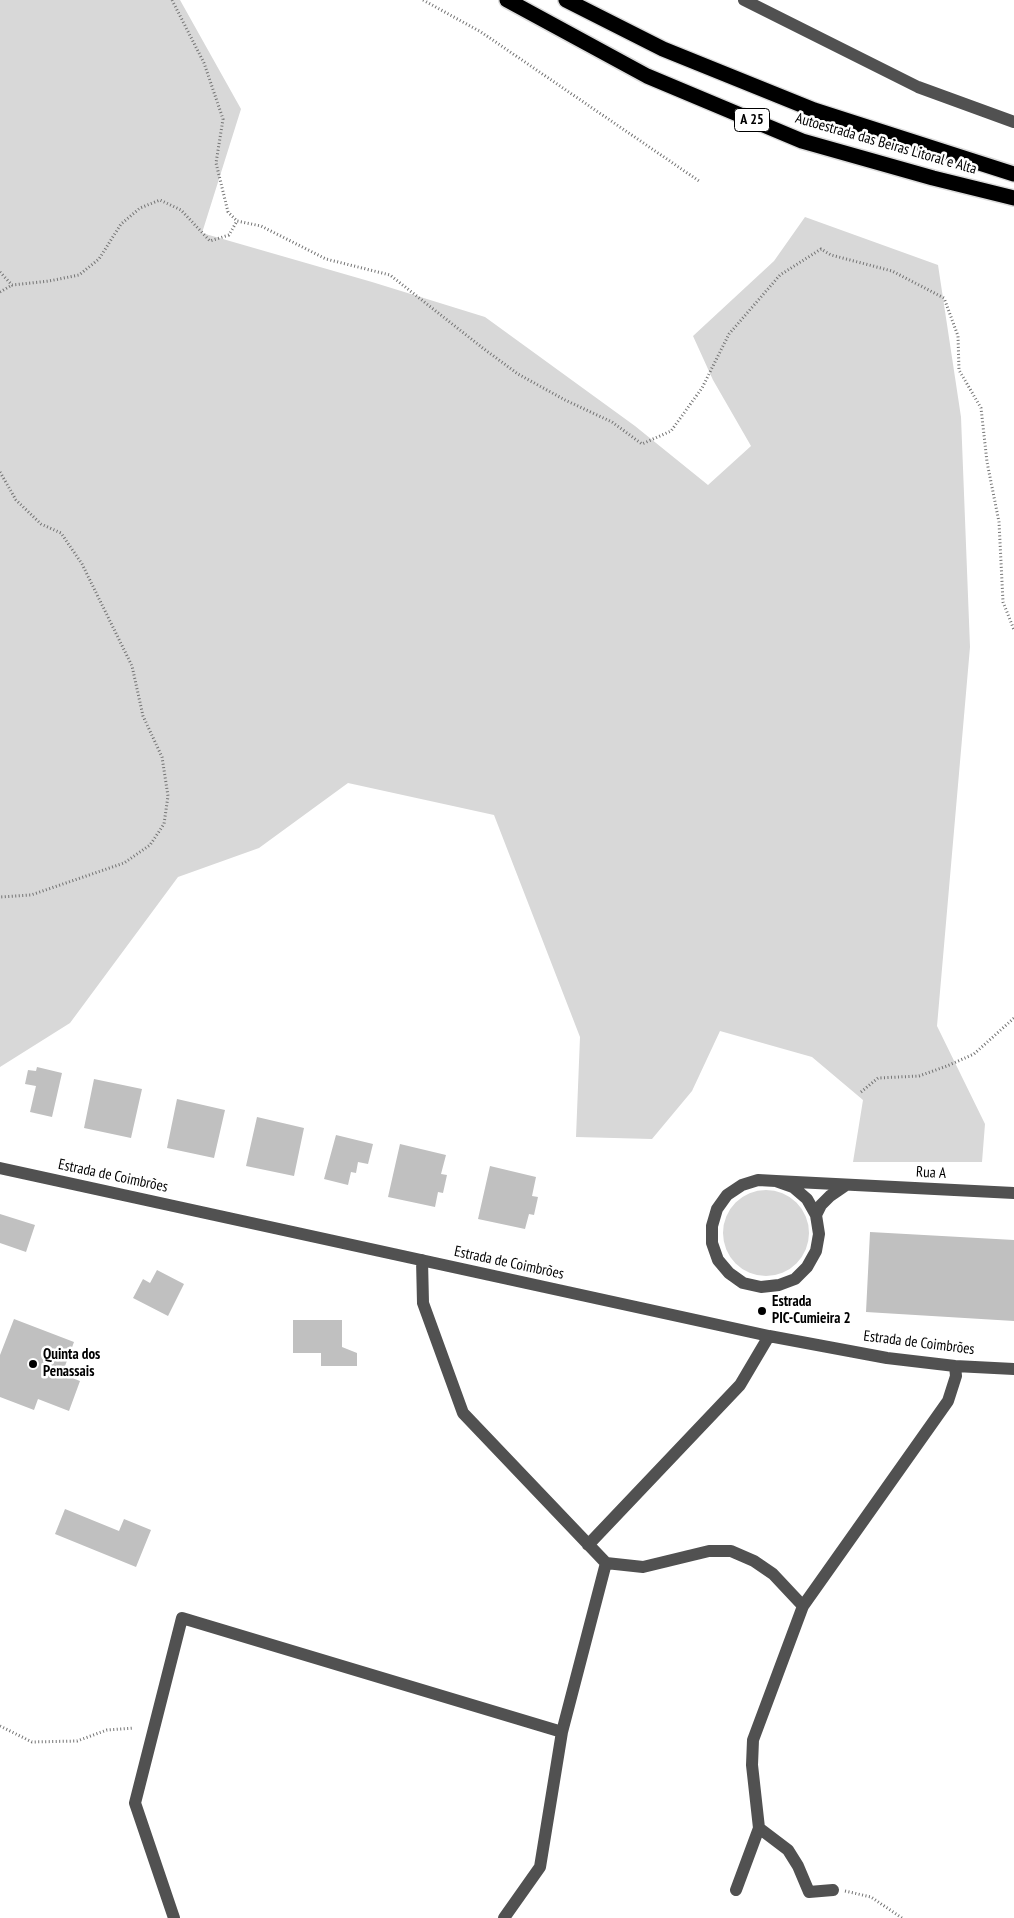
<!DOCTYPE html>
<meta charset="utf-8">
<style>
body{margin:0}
canvas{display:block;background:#fff}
</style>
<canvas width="1014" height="1918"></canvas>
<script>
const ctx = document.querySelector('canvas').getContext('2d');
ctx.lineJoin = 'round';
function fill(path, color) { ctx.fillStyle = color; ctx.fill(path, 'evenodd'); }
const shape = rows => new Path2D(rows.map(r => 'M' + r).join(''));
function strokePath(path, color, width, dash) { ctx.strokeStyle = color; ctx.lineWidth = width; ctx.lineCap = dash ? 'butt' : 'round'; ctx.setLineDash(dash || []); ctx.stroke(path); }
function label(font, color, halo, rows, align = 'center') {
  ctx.font = font + ' "PT Sans Narrow",sans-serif'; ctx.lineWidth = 5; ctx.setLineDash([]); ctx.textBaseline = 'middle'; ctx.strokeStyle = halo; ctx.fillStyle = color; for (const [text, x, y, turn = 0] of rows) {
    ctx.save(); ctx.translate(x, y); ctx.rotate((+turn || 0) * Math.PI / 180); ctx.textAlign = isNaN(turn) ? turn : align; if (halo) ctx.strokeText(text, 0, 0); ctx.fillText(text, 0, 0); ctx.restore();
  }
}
fill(shape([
 [0,0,180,0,241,109,202,233,372,282,485,317,635,426,708,485,751,446,713,380,693,336,774,261,805,217,938,265,961,417,970,647,937,1026,985,1124,982,1162,853,1162,863,1100,812,1057,720,1031,692,1091,652,1139,576,1137,580,1037,494,815,348,783,259,848,178,877,70,1023,0,1067],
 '723 1233a43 43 0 1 1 86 0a43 43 0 1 1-86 0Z'
]), '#d8d8d8');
fill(shape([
 [37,1067,62,1073,52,1117,30,1112,36,1086,25,1084,28,1070,36,1071],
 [94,1079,142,1089,131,1138,84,1128],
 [177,1099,225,1110,214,1158,167,1148],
 [257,1117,304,1128,294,1176,246,1166],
 [336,1135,373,1144,368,1164,358,1162,356,1173,351,1172,348,1185,324,1179],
 [400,1144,446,1155,441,1174,447,1175,443,1193,438,1192,435,1207,388,1197],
 [490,1166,536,1177,532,1196,538,1197,534,1215,529,1214,525,1229,478,1219],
 [0,1214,35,1225,26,1252,0,1243],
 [870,1232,1014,1240,1014,1321,866,1312],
 [157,1270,184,1284,168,1316,133,1298,143,1279,150,1283],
 [14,1319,74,1342,62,1374,80,1381,69,1411,38,1399,34,1410,0,1397,0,1355],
 [293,1320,342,1320,342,1347,357,1353,357,1366,321,1366,321,1353,293,1353],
 [65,1509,119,1531,124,1519,151,1530,136,1567,55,1534]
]), '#c0c0c0');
const highway = shape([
 [507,0,647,76,802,141,933,178,1014,198],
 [566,0,663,49,814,110,1014,174]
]);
strokePath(highway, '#dbdbdb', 18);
strokePath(shape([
 [172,0,204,63,223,119,216,163,228,212,237,221],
 [423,0,481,32,699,181],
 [0,272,12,285,49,281,79,275,99,259,121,224,140,208,160,200,181,210,210,241,229,235,237,221,261,226,326,259,390,275,484,349,518,374,565,400,612,422,642,444,671,431,702,388,729,334,780,275,821,249,831,255,892,271,944,298,958,336,959,370,981,408,987,462,999,522,1003,602,1014,630],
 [0,292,12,285],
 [0,472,16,500,41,524,61,533,82,564,132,666,143,716,162,757,168,796,164,824,150,845,124,863,31,895,0,897],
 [861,1092,878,1078,919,1076,947,1066,974,1054,1014,1018],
 [0,1726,32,1742,77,1741,107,1730,134,1728],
 [845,1891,871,1897,902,1918]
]), '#737373', 3, [1, 2.5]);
strokePath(shape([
 [744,0,918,87,1014,122],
 [0,1168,769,1336,887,1358,955,1366,1014,1369],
 [776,1181,793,1187,807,1199,816,1215,819,1234,816,1251,807,1267,795,1279,779,1285,761,1287,743,1283,729,1273,718,1260,712,1243,712,1226,717,1209,727,1195,742,1185,758,1180,776,1181,1014,1193],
 [816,1215,821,1205,830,1196,846,1185],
 [422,1260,423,1303,463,1413,606,1563,643,1567,709,1551,731,1551,754,1561,773,1574,803,1606],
 [588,1545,740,1385,769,1336],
 [759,1828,788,1850,798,1866,809,1892,833,1890],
 [736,1890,759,1828,752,1765,753,1740,803,1606,948,1401,956,1376,955,1366],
 [174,1918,135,1803,182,1618,562,1732],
 [504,1918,540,1867,562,1732,606,1563]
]), '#515151', 12);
strokePath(highway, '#000', 15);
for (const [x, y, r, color] of [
 [762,1311,5,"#000"],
 [33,1364,5,"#000"]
]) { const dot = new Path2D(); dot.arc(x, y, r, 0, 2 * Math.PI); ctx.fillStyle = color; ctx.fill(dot); strokePath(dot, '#fff', 2); }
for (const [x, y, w] of [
 [752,120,35]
]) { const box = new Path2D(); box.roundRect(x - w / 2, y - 11.5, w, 23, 4); ctx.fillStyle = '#fff'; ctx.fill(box); strokePath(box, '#000', 1); }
label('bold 14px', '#000', null, [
 ["A 25",752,120]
]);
label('15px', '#000', '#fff', [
 ["Autoestrada das Beiras Litoral e Alta",886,144,16],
 ["Rua A",931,1173,3],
 ["Estrada de Coimbrões",113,1176,12],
 ["Estrada de Coimbrões",509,1263,12],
 ["Estrada de Coimbrões",919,1343,7]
]);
label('bold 15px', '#000', '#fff', [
 ["Estrada",772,1302],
 ["PIC-Cumieira 2",772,1319],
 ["Quinta dos",43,1355],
 ["Penassais",43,1372]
], 'left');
</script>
